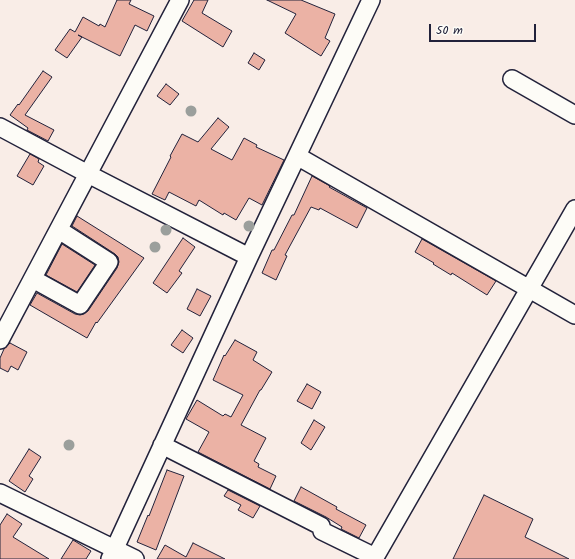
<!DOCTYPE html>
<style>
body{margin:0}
#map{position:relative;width:575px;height:559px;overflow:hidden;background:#f9ede7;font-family:Kalam,sans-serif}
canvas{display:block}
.scale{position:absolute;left:429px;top:24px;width:107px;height:18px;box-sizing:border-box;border:2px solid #22223b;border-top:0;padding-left:5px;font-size:12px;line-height:14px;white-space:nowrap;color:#22223b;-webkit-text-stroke:3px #fdfcf7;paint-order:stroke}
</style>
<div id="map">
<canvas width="575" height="559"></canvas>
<div class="scale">50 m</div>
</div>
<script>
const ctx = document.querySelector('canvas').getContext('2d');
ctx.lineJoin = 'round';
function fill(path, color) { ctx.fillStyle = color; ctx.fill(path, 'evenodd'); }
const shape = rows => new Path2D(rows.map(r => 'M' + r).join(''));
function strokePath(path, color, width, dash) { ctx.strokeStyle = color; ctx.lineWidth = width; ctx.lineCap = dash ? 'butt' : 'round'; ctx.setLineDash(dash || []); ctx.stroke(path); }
const building = shape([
 [117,0,131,0,129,4,154,16,147,31,135,25,120,56,78,35,82,37,67,58,55,50,70,29,75,32,83,17,99,26,100,24,105,27,117,0],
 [194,0,208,0,202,13,232,31,223,47,182,21,194,0],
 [267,0,301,0,335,14,325,38,330,41,321,56,285,33,296,14,267,0],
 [254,53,265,60,259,70,248,63,254,53],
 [43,71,52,77,25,115,54,130,48,141,27,130,28,128,10,115,18,104,19,105,43,71],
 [166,84,179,94,170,105,157,96,166,84],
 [218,118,229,127,211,149,232,160,244,138,257,145,256,147,284,160,262,205,249,198,236,220,224,213,223,215,199,200,196,206,169,192,165,200,152,194,171,157,170,156,182,134,198,142,218,118],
 [30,154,39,159,38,162,44,166,33,185,17,176,30,154],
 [312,176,330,186,329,187,367,208,357,228,320,208,319,210,311,207,285,255,287,256,276,280,262,273,272,250,274,250,292,215,294,215,312,176],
 [77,216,144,258,97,323,96,322,87,338,30,305,37,293,75,314,80,315,84,314,88,311,117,268,119,262,118,257,115,254,72,226,77,216],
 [183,238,195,247,179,271,182,273,167,293,153,283,183,238],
 [422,239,496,281,487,295,452,273,451,275,433,264,434,263,415,252,422,239],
 [62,244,95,265,77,292,46,275,62,244],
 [197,289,211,296,200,316,187,309,197,289],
 [182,330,193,338,183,353,171,345,182,330],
 [235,340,257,352,253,360,272,372,261,390,260,390,241,425,266,438,254,461,259,464,258,467,276,476,270,489,198,452,209,432,186,419,197,400,223,416,225,414,231,417,243,395,213,380,224,355,225,356,235,340],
 [10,343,27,352,18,370,11,366,8,372,0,368,0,358,4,349,10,343],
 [307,384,321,392,312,409,297,401,307,384],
 [314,420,325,427,311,450,301,443,314,420],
 [29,449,41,457,29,476,33,479,25,492,9,481,29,449],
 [167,470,184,476,156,550,137,542,148,515,149,516,167,470],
 [301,487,337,507,336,509,366,525,359,538,341,529,342,527,326,517,294,501,301,487],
 [228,490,260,506,253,518,238,510,241,505,224,496,228,490],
 [484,495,533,519,525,537,569,559,453,559,484,495],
 [7,514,22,524,13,537,49,559,0,559,0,525,7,514],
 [73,540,91,551,86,559,61,559,73,540],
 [193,543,225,559,157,559,165,545,186,557,193,543]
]);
fill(building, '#ebb2a5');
strokePath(building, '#22223b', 1);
const minor = shape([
 [512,79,575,115],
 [0,127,88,174,249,257],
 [297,156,575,315],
 [33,279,80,305,109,262,59,230],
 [0,340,180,0],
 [162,445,321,526,322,531,375,557],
 [0,493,135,559],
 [110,559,249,257,371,0],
 [374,559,575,209]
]);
strokePath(minor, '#22223b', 20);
strokePath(minor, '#fdfcf7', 17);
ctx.fillStyle = '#9b9f9c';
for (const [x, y] of [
 [191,111],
 [249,226],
 [166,230],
 [155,247],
 [69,445]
]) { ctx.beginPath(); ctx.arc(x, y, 5.5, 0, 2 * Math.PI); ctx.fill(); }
</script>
